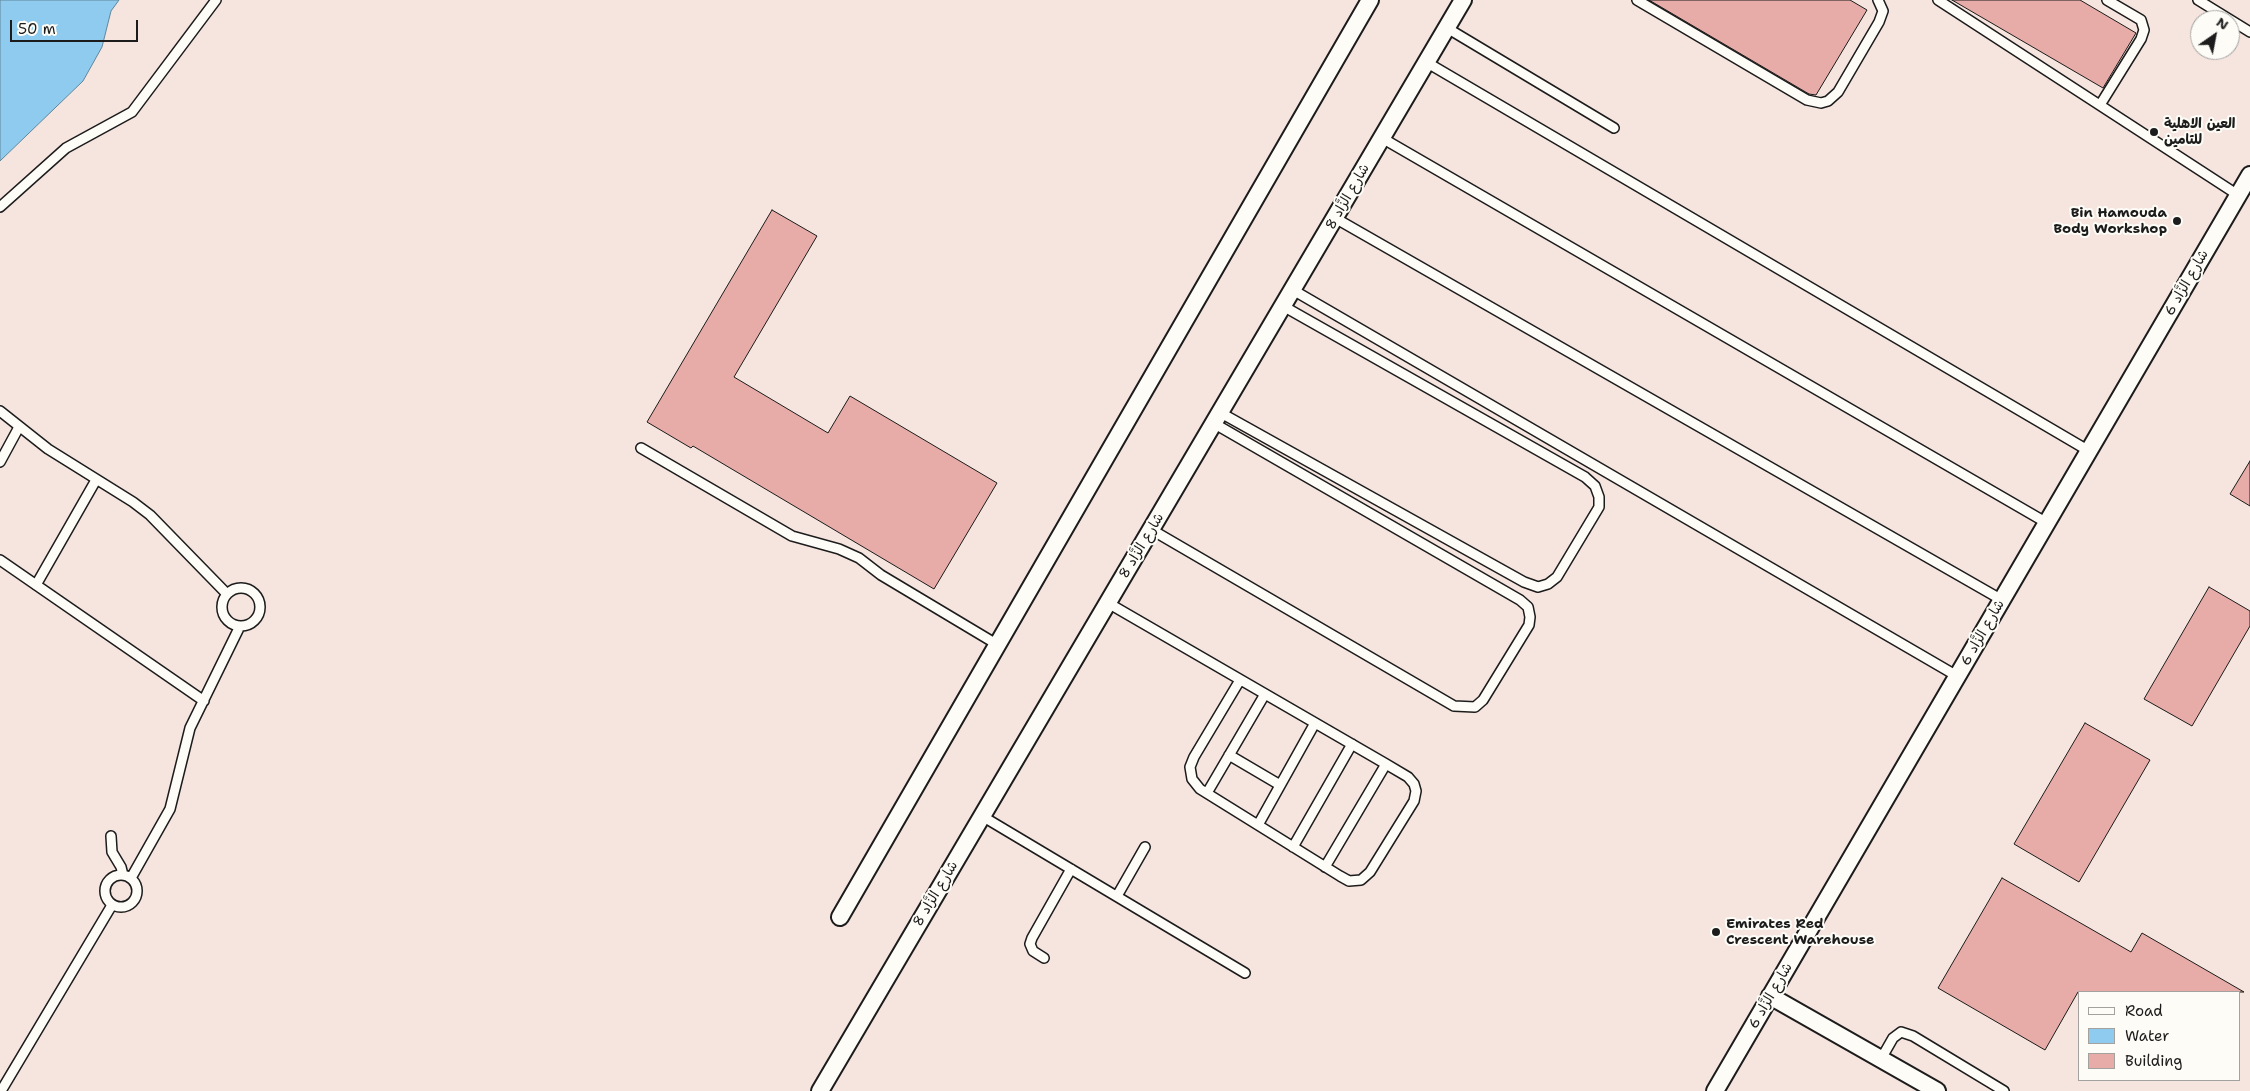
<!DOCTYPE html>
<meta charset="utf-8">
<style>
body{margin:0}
#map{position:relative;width:2250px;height:1091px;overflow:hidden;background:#fdfcf7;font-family:"Shantell Sans",sans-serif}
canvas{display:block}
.legend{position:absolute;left:2078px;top:991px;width:162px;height:90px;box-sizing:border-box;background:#fdfcf7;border:1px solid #a3a29f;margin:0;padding:6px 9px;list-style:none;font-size:15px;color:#1c1c1c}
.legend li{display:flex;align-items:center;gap:10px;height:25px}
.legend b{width:25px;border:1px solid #a3a29f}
.north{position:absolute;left:2190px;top:10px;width:50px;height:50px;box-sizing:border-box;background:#fdfcf7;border:1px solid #a3a29f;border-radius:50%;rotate:33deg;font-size:14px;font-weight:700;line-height:20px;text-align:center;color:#1c1c1c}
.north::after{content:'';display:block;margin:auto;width:18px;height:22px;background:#1c1c1c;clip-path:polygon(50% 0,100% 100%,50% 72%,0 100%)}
.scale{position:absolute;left:10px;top:20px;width:128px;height:22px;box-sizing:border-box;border:2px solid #1c1c1c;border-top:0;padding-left:6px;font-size:15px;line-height:18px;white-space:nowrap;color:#1c1c1c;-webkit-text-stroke:4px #fdfcf7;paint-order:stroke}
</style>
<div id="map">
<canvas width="2250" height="1091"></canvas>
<ul class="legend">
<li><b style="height:6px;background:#fdfcf7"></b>Road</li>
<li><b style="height:14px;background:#8ecbee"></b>Water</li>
<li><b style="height:14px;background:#e7aca7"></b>Building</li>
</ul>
<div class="north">N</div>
<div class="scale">50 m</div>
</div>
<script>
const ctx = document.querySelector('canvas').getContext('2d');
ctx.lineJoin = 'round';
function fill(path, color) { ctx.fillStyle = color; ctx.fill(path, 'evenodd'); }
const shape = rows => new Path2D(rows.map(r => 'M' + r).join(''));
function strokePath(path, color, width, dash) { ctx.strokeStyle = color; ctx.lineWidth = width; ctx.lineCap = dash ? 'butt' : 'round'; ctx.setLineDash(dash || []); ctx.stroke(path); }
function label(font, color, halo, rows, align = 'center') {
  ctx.font = font + ' "Shantell Sans","Playpen Sans Arabic",sans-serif'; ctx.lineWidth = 4; ctx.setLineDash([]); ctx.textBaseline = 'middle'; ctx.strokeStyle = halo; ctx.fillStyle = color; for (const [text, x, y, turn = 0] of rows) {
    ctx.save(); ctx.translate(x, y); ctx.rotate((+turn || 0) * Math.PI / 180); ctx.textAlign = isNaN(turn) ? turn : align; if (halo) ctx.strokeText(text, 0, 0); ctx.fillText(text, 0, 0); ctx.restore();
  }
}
fill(shape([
 [119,0,2250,0,2250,1091,0,1091,0,161,83,81,102,47,111,11],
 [2200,20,2230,20,2230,50,2200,50],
 [2079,992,2239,992,2239,1080,2079,1080]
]), '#f6e4df');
const water = shape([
 [0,0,119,0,111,11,102,47,83,81,0,161,0,0]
]);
fill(water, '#8ecbee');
strokePath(water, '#60859a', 1);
const building = shape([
 [1649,0,1850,0,1867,10,1816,95,1809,94,1649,0],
 [1952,0,2080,0,2136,33,2103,88,1952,0],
 [772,210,817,236,734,377,828,433,850,396,997,483,934,589,693,446,691,448,647,422,772,210],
 [2250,461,2250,506,2230,494,2250,461],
 [2209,587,2250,611,2250,626,2192,726,2144,699,2209,587],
 [2085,723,2150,760,2079,882,2014,844,2085,723],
 [2002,878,2131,952,2142,933,2244,992,2078,992,2045,1050,1938,988,2002,878]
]);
fill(building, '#e7aca7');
strokePath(building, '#1c1c1c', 1);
const lane = shape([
 [1637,0,1807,100,1821,103,1828,101,1838,92,1879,22,1883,11,1878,0],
 [1938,0,2238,195],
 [2198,0,2250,32],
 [1447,28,1614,128],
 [1426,62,2089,451],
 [2100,105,2141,39,2144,30,2141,20,2107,0],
 [1382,138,2047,523],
 [0,207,66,148,132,112,216,0],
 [1335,218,2002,600],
 [1293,290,1957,676],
 [0,411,48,449,133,502,150,515,227,594],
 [1221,413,1524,582,1538,587,1548,584,1557,577,1599,507,1599,497,1595,486,1585,477,1283,306],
 [641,448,792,536,839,549,859,558,881,575,998,645],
 [0,462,19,427],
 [1152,530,1454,706,1475,707,1483,700,1529,625,1530,617,1528,607,1520,600,1215,424],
 [0,560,204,701],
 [36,585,96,480],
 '222 607a19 19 0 1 1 38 0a19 19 0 1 1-38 0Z',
 [1108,603,1386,764,1408,777,1414,784,1416,791,1414,801,1370,872,1361,880,1349,881,1340,876,1200,789,1192,779,1190,767,1194,757,1240,680],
 [1229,755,1280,785],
 [1207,793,1265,694],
 [982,816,1245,973],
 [1258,825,1315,723],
 [111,836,112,852,121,867,123,875],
 [1293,847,1352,744],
 [1325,867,1386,764],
 '105 891a16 16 0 1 1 32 0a16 16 0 1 1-32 0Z',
 [131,878,170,809,190,728,240,626],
 [1117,896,1145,847],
 [1044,958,1033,951,1030,944,1032,938,1071,869],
 [1881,1059,1893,1038,1901,1032,1913,1036,2004,1091],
 [1,1091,112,905]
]);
const street = shape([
 [840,917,1370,0],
 [1770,996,1937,1091],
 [820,1091,1463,0],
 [1715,1091,2250,175]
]);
strokePath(lane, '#1c1c1c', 12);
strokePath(street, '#1c1c1c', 20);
strokePath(lane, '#fdfcf7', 9);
strokePath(street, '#fdfcf7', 16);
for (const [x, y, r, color] of [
 [2154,132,5,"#1c1c1c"],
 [2177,221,5,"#1c1c1c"],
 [1716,932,5,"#1c1c1c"]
]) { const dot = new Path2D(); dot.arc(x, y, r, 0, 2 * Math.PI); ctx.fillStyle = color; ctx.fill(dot); strokePath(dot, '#fdfcf7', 2); }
label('bold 14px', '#1c1c1c', '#fdfcf7', [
 ["العين الاهلية",2164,124],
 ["للتامين",2164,140],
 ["Bin Hamouda",2167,213,"right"],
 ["Body Workshop",2167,229,"right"],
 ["Emirates Red",1726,924],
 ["Crescent Warehouse",1726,940]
], 'left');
label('14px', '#1c1c1c', '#fdfcf7', [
 ["شارع الزَّاد 8",1348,197,-60],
 ["شارع الزَّاد 6",2187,283,-60],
 ["شارع الزَّاد 8",1142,546,-59],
 ["شارع الزَّاد 6",1983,633,-60],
 ["شارع الزَّاد 8",936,894,-59],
 ["شارع الزَّاد 6",1771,996,-60]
]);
</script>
